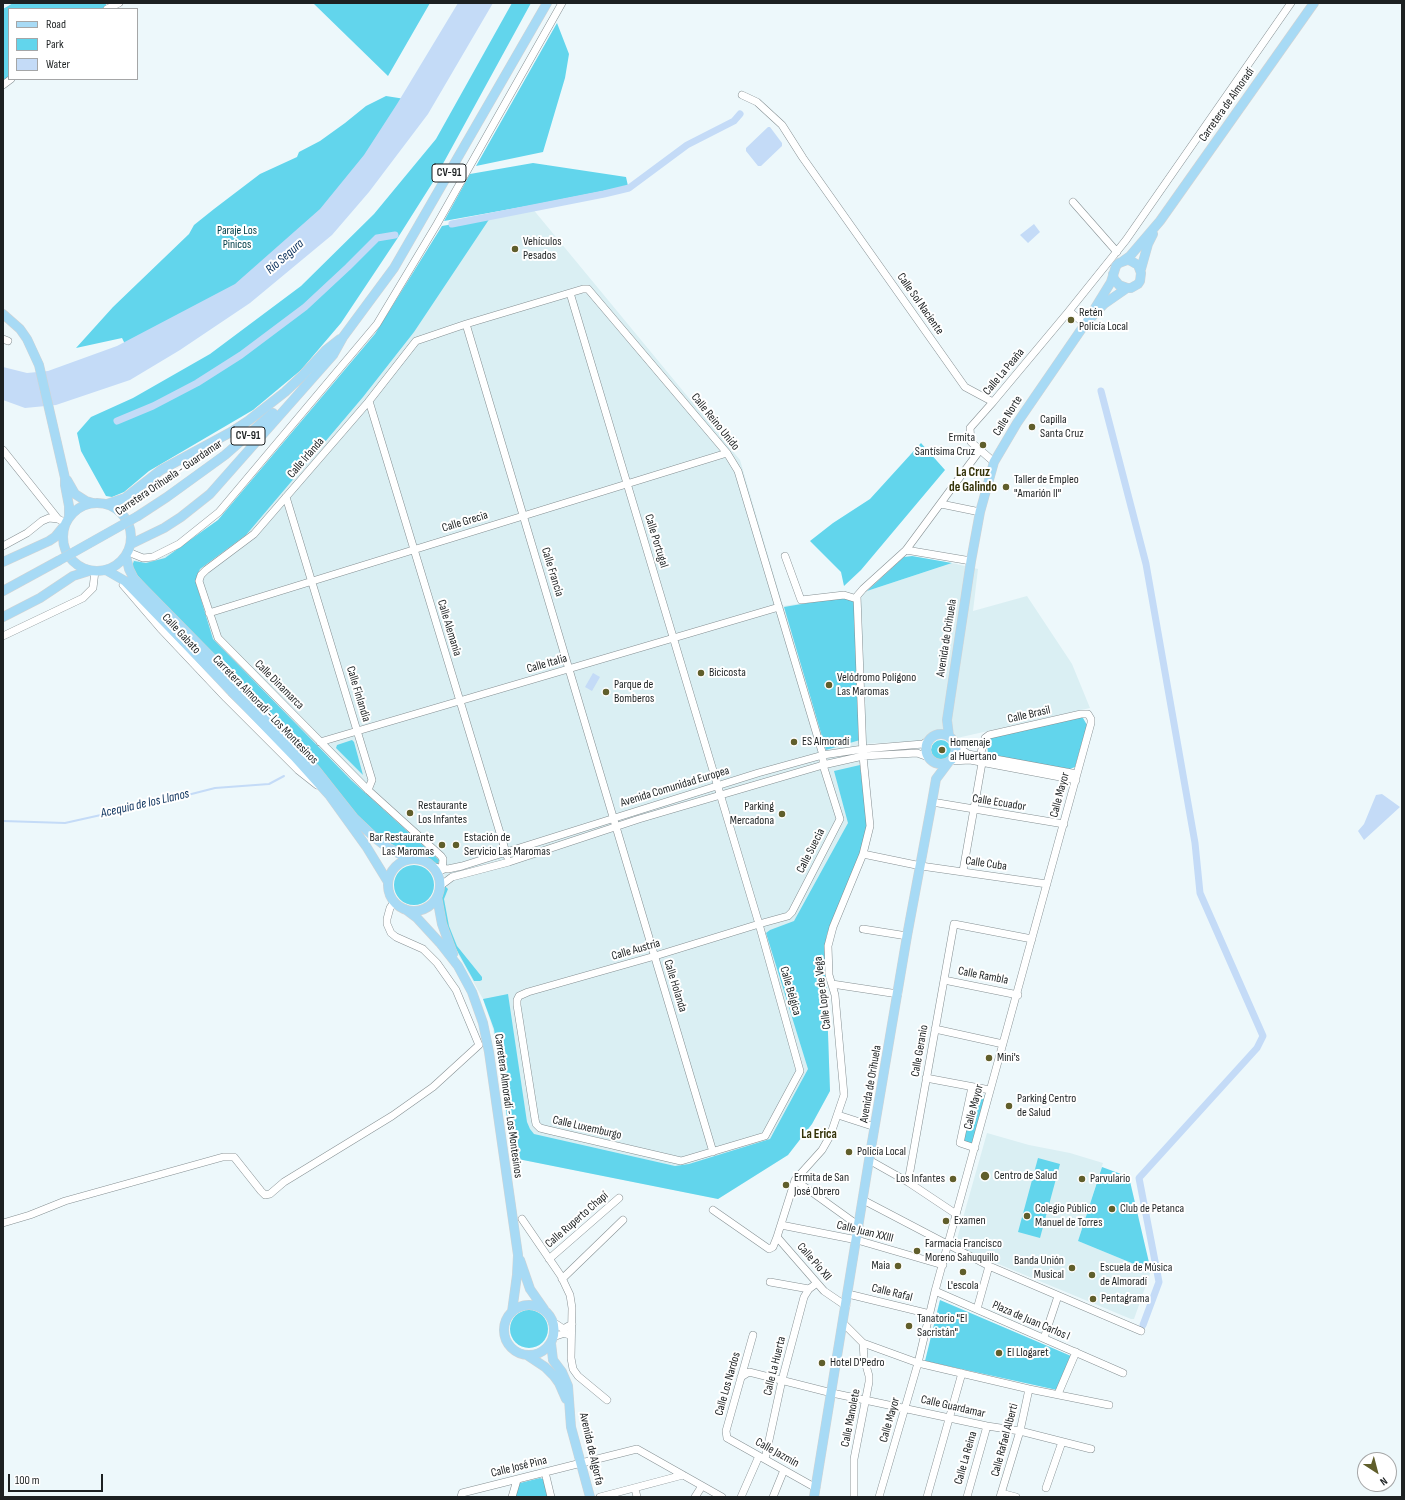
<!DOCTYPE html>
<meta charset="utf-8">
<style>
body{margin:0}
#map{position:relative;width:1405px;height:1500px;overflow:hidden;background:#edf8fb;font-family:"Sofia Sans Condensed",sans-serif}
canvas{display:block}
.frame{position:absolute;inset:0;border:4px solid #1d2122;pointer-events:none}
.legend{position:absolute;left:8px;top:8px;width:130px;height:72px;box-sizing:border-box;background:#fff;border:1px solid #a5a6a7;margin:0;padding:5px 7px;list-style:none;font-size:12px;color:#1d2122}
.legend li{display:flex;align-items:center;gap:8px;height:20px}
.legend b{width:20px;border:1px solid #a5a6a7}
.north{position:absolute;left:1357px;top:1452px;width:40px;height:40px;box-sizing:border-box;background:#fff;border:1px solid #a5a6a7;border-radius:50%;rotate:144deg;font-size:11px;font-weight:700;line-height:16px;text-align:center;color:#1d2122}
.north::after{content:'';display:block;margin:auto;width:14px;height:18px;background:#605e2b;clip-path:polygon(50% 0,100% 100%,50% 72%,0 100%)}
.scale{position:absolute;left:8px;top:1474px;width:95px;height:18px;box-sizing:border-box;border:2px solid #1d2122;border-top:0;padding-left:5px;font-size:12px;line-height:14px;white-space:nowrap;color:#1d2122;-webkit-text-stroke:3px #fff;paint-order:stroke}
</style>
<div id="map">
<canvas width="1405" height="1500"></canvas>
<div class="frame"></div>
<ul class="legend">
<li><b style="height:5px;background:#a7daf5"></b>Road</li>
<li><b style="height:11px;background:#62d5ec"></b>Park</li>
<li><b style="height:11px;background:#c4dbf7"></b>Water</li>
</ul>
<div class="north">N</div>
<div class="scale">100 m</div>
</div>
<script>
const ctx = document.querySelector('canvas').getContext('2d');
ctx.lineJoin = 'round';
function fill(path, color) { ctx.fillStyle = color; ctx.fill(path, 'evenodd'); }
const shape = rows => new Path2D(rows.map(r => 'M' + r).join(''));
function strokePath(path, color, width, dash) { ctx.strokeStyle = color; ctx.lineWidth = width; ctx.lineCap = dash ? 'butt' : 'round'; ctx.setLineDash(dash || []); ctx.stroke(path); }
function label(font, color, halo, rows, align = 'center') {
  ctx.font = font + ' "Sofia Sans Condensed",sans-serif'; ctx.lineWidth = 4; ctx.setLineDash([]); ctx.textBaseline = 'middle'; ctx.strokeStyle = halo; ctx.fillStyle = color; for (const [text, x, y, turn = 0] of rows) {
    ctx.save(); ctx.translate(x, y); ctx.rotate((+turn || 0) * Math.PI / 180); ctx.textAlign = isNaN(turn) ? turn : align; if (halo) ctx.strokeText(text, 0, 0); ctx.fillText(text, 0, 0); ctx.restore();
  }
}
fill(shape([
 [532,208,740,460,783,606,855,595,952,563,978,569,973,611,1027,596,1072,664,1090,708,957,738,950,733,942,731,929,737,925,741,858,744,867,824,827,934,825,947,830,1091,812,1124,788,1155,718,1199,513,1158,493,1029,483,999,454,947,440,900,445,886,447,888,444,874,431,863,398,850,376,834,356,815,131,566,133,560,148,562,165,556,218,520,375,333,442,226],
 [987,1133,1029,1145,1070,1153,1103,1163,1078,1241,1151,1271,1134,1319,1131,1319,955,1246]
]), '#daeff3');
fill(shape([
 [13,3,105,3,109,9,9,9,9,79,16,79,9,84,3,85,3,9],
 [313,3,430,3,388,76],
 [512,3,531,3,433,182,397,239,341,323,301,370,253,410,149,471,124,492,112,497,106,496,81,451,77,433,91,417,133,398,210,354,301,286,374,214,436,139],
 [557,23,569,54,565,78,543,152,476,166],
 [386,96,405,99,336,197,241,283,127,348,122,338,76,348,113,307,189,234,194,225,214,209,260,174,297,157,299,152,320,141,345,123,366,106],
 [533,163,626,177,628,186,533,205,444,221,470,174],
 [490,218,414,332,363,397,246,535,200,569,196,578,196,583,213,639,351,780,439,860,438,864,398,848,381,837,359,817,137,575,132,566,134,561,146,563,165,558,218,520,375,334,442,226],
 [921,443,945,470,861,570,844,586,841,572,810,541,833,523,870,499],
 [912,556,952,563,867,591,904,557],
 [855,595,860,740,826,750,784,607],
 [1078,717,1083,718,1087,725,1075,767,1070,769,991,756,988,754,987,742,990,738],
 '931 750a10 10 0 1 1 20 0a10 10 0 1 1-20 0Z',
 [352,740,354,742,363,775,336,748,337,745],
 [860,765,867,824,861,855,827,934,825,947,830,1091,812,1124,788,1155,718,1199,513,1158,494,1029,483,999,508,994,527,1122,530,1129,534,1134,675,1166,689,1164,770,1139,808,1069,766,933,770,930,794,921,848,823,834,771],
 '394 885a20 20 0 1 1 40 0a20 20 0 1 1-40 0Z',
 [445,886,448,889,444,899,449,926,457,946,482,977,482,980,480,981,474,981,450,938,440,900],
 [974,1093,986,1096,972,1144,962,1141],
 [1038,1158,1060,1164,1040,1238,1018,1232],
 [1102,1167,1129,1177,1151,1271,1078,1241],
 [940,1300,1071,1356,1057,1390,925,1361],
 '510 1329a19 19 0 1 1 38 0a19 19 0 1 1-38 0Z',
 [540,1478,543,1479,548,1497,515,1497,518,1486,520,1483]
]), '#62d5ec');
fill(shape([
 [458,3,493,3,428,114,369,192,332,235,250,303,180,350,130,380,56,405,25,408,3,400,3,367,27,373,48,371,117,346,235,284,320,209,364,155,397,104],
 [768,127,770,127,782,143,782,146,761,166,758,166,746,151,746,148],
 [1034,224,1040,232,1028,243,1020,235],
 [593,673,600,677,592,691,585,687],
 [1382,794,1400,807,1364,840,1358,831,1364,824,1376,795]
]), '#c4dbf7');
strokePath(shape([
 [3,821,65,823,168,800,215,788,269,784,284,776]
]), '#c4dbf7', 2);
strokePath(shape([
 [452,224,604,194,629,188,687,145,734,121,740,114],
 [1101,391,1146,564,1195,843,1200,893,1263,1036,1257,1048,1139,1178,1159,1282,1143,1325],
 [117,421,153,406,197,383,241,355,305,307,348,267,377,238,395,235]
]), '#c4dbf7', 7);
const minor = shape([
 [107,9,119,3],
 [3,85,11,79],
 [742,95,757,102,782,125,803,158,965,387,993,402],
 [1073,202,1117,252],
 [1069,311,1126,240,1291,3],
 [466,324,713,1152],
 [3,339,8,341],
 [369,401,507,856],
 [3,450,58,519,66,523],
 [994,462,971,442,970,428,993,402,1069,311,1085,324],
 [286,497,372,780,368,790],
 [941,504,980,512],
 [3,546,27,533,42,521,49,518,58,519],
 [906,550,971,561],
 [128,552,143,558,153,557,179,544,219,512,377,324,437,224,562,3],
 [785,556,801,600,844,595,857,599],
 [123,585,160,628,226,698,298,770,317,785],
 [209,613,727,453],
 [3,636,83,598,93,588,95,571],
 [320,742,779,607],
 [957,746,968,754,1077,774],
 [951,761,970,760,1076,780],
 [932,802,1064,824],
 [863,854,921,866,1047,884],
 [433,867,448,869,462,866,758,773,823,755,863,749,923,744,928,741],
 [442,870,443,859,441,856,368,790,218,638,199,581,201,575,206,570,254,534,369,401,416,341,466,324,583,289,588,289,727,453,738,471,823,755,823,765,840,819,792,912,788,916,759,924,655,956,528,992,519,996,517,1000,517,1005,535,1119,536,1124,540,1128,548,1130,681,1161,765,1136,800,1071,759,924,570,293],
 [963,871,982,763],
 [440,886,452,877,509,862,639,819,823,765,863,756,917,753,928,757],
 [863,929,907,936],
 [944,980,1018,995],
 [832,984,898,994],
 [935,1029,1003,1044],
 [926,1078,990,1090],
 [972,1087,960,1143,975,1148],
 [838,1115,875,1127],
 [869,1160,908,1182,956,1214],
 [795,1180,859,1226],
 [908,1182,954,924,1032,939],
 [863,1200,989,1266,1141,1331],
 [713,1210,769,1249,773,1247,777,1237],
 [522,1219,561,1276,570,1295,572,1308,571,1358,573,1369,578,1376,607,1400],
 [3,1223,30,1215,65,1201,223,1157,234,1157,261,1191,265,1195,270,1194,284,1182,392,1116,433,1087,479,1045,456,990,437,963,423,949,396,937,391,933,387,924,387,919,390,908,394,902],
 [781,1225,857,1240,943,1265],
 [549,1259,619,1198],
 [562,1279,623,1220],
 [770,1282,809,1289],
 [935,1291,1123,1373],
 [848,1294,930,1314],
 [846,1306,824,1291,777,1237,795,1180,822,1150,830,1136,844,1095,835,995,829,975,828,946,833,927,863,854,870,826,863,756,857,596,863,589,906,550,980,450],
 [977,1309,989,1266],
 [553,1322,562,1328,565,1328,572,1324],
 [843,1323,863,1343,918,1363,1029,1389,1109,1405],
 [753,1335,726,1431,727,1438,816,1488],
 [553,1337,565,1333,571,1336],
 [1044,1338,1058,1296],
 [741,1377,749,1372,832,1393,987,1426,1020,1431,1091,1449],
 [1058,1394,1076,1352],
 [765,1459,782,1380,804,1297,809,1289,817,1283],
 [545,1472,551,1497],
 [635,1488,637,1497],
 [1046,1488,1062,1442],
 [1001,1493,1016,1497],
 [461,1497,462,1493,637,1449,722,1497],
 [512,1497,517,1480],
 [600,1497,683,1475],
 [695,1497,702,1486],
 [741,1497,759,1456],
 [773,1497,784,1470],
 [854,1497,854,1459,869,1382,869,1376,864,1358,863,1343],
 [879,1497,918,1363,935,1291,1091,723,1091,719,1088,714,1081,714,989,735,985,738,980,756],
 [927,1497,962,1373],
 [967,1497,987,1426],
 [1000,1497,1020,1431,1029,1389]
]);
const major = shape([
 [1123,261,1130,256,1160,221,1314,3],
 [1141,269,1148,244,1153,234],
 [1095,308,1111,282,1116,266,1119,263,1127,260,1131,261,1138,265,1141,273,1140,281,1138,284,1131,288,1127,288,1119,285,1114,279,1113,274],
 [3,314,20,329,27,339,39,365,65,478,65,485,69,506,69,518],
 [67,480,75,494,86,501,93,503],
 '63 537a34 34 0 1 1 68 0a34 34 0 1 1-68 0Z',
 [107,504,125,498,161,470,231,432,248,421,285,392,302,376,326,350,340,339],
 [138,516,167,497,225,455,273,413],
 [131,544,164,528,181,517,210,494,333,355,343,337,394,268,547,3],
 [126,556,129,569,134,579,252,699,316,770,354,818,375,838,388,848,410,859],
 [3,562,49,541,55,537,64,526],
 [106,570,125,581,294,756,330,796,366,846,388,882],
 [3,591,58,561],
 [3,617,40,598,73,576,89,571],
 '926 749a15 15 0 1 1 30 0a15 15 0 1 1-30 0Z',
 [949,736,947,720,971,561,980,512,994,462,1017,423,1085,324,1104,304,1127,288],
 '388 885a26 26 0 1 1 52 0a26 26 0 1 1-52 0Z',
 [437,897,442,924,453,954],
 [405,909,417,918,440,943,458,966,472,992,483,1023,489,1052,518,1255,517,1275,512,1312],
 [520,1260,530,1289,544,1309],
 '504 1330a25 25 0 1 1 50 0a25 25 0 1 1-50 0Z',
 [551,1343,553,1360,562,1372,568,1386,571,1427,590,1497],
 [527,1355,545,1367,554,1376,559,1383,566,1399],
 [814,1497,869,1160,907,936,932,802,936,779,948,763]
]);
strokePath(minor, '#869093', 8);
strokePath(major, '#d2d3d3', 10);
strokePath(minor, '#fff', 7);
strokePath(major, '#a7daf5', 9);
const majorBridge = shape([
 [58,561,138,516]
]);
strokePath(majorBridge, '#d2d3d3', 10, []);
strokePath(majorBridge, '#a7daf5', 9);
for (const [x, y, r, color] of [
 [515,249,4,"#605e2b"],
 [1071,320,4,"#605e2b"],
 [1032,427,4,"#605e2b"],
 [983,445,4,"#605e2b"],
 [1006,487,4,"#605e2b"],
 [701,673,4,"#605e2b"],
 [829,685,4,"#605e2b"],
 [606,692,4,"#605e2b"],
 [794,742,4,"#605e2b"],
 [942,750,4,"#605e2b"],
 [410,813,4,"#605e2b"],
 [782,814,4,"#605e2b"],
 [442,845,4,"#605e2b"],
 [456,845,4,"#605e2b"],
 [989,1058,4,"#605e2b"],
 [1009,1106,4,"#605e2b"],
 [849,1152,4,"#605e2b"],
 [985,1176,5,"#605e2b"],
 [953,1179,4,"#605e2b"],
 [1082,1179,4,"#605e2b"],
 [786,1185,4,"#605e2b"],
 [1112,1209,4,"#605e2b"],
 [1027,1216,4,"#605e2b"],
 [946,1221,4,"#605e2b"],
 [917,1251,4,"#605e2b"],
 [898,1266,4,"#605e2b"],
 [1072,1268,4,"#605e2b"],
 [963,1272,4,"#605e2b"],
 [1092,1275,4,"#605e2b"],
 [1093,1299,4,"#605e2b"],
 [909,1326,4,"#605e2b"],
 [999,1353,4,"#605e2b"],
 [822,1363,4,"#605e2b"]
]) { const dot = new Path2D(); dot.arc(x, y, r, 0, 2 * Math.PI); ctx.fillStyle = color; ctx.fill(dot); strokePath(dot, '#fff', 1.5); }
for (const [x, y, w] of [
 [449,173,34],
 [248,436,34]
]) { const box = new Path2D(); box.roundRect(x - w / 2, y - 9, w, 18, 3); ctx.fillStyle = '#fff'; ctx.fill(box); strokePath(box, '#1d2122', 1); }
label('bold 11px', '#1d2122', null, [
 ["CV-91",449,173],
 ["CV-91",248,436]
]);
label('12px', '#1d2122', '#fff', [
 ["Carretera de Almoradí",1227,105,-55],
 ["Calle Sol Naciente",920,304,55],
 ["Calle La Peaña",1004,372,-50],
 ["Calle Norte",1008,416,-58],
 ["Calle Reino Unido",715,422,51],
 ["Calle Irlanda",306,458,-49],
 ["Carretera Orihuela - Guardamar",169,478,-34],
 ["Calle Grecia",465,522,-17],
 ["Calle Portugal",656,541,73],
 ["Calle Francia",552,572,73],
 ["Calle Alemania",449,628,73],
 ["Calle Gabato",181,634,47],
 ["Avenida de Orihuela",947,638,-81],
 ["Calle Italia",547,664,-16],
 ["Calle Dinamarca",279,685,45],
 ["Calle Finlandia",358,694,73],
 ["Carretera Almoradí - Los Montesinos",265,710,46],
 ["Calle Brasil",1029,715,-13],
 ["Avenida Comunidad Europea",675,787,-17],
 ["Calle Mayor",1060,795,-75],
 ["Calle Ecuador",999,803,9],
 ["Calle Suecia",811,851,-63],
 ["Calle Cuba",986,864,8],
 ["Calle Austria",636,950,-16],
 ["Calle Rambla",983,976,11],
 ["Calle Holanda",675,986,73],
 ["Calle Bélgica",790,991,74],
 ["Calle Lope de Vega",823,993,-97],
 ["Calle Geranio",920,1051,-80],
 ["Avenida de Orihuela",871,1084,-80],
 ["Carretera Almoradí - Los Montesinos",508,1106,82],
 ["Calle Mayor",974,1107,-75],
 ["Calle Luxemburgo",587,1128,13],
 ["Calle Ruperto Chapí",577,1220,-41],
 ["Calle Juan XXIII",865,1232,14],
 ["Calle Pío XII",814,1262,49],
 ["Calle Rafal",892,1293,14],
 ["Plaza de Juan Carlos I",1031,1321,23],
 ["Calle La Huerta",775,1366,-76],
 ["Calle Los Nardos",728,1384,-74],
 ["Calle Guardamar",953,1407,13],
 ["Calle Manolete",851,1418,-79],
 ["Calle Mayor",890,1420,-74],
 ["Calle Rafael Alberti",1005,1440,-75],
 ["Avenida de Algorfa",591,1449,77],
 ["Calle Jazmín",777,1453,29],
 ["Calle La Reina",966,1458,-74],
 ["Calle José Pina",519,1467,-14]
]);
label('12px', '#03404a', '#fff', [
 ["Paraje Los",237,231],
 ["Pinicos",237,245]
]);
label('12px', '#1d2122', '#fff', [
 ["Vehículos",523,242],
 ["Pesados",523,256],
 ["Retén",1079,313],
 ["Policía Local",1079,327],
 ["Capilla",1040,420],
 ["Santa Cruz",1040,434],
 ["Ermita",975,438,"right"],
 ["Santísima Cruz",975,452,"right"],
 ["Taller de Empleo",1014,480],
 ["\"Amarión II\"",1014,494],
 ["Bicicosta",709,673],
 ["Velódromo Polígono",837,678],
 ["Las Maromas",837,692],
 ["Parque de",614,685],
 ["Bomberos",614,699],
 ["ES Almoradí",802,742],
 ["Homenaje",950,743],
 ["al Huertano",950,757],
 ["Restaurante",418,806],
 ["Los Infantes",418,820],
 ["Parking",774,807,"right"],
 ["Mercadona",774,821,"right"],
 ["Bar Restaurante",434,838,"right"],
 ["Las Maromas",434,852,"right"],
 ["Estación de",464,838],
 ["Servicio Las Maromas",464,852],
 ["Mini's",997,1058],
 ["Parking Centro",1017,1099],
 ["de Salud",1017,1113],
 ["Policía Local",857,1152],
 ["Centro de Salud",994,1176],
 ["Ermita de San",794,1178],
 ["José Obrero",794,1192],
 ["Los Infantes",945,1179,"right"],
 ["Parvulario",1090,1179],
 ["Colegio Público",1035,1209],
 ["Manuel de Torres",1035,1223],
 ["Club de Petanca",1120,1209],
 ["Examen",954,1221],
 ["Farmacia Francisco",925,1244],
 ["Moreno Sahuquillo",925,1258],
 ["Banda Unión",1064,1261,"right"],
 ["Musical",1064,1275,"right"],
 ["Maia",890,1266,"right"],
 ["Escuela de Música",1100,1268],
 ["de Almoradí",1100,1282],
 ["L'escola",963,1286,"center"],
 ["Pentagrama",1101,1299],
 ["Tanatorio \"El",917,1319],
 ["Sacristán\"",917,1333],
 ["El Llogaret",1007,1353],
 ["Hotel D'Pedro",830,1363]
], 'left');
label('italic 13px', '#0b315c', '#fff', [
 ["Río Segura",285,257,-41],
 ["Acequia de los Llanos",145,804,-13]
]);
label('bold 13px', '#333106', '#fff', [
 ["La Cruz",973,473],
 ["de Galindo",973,488],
 ["La Erica",819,1135]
]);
</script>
